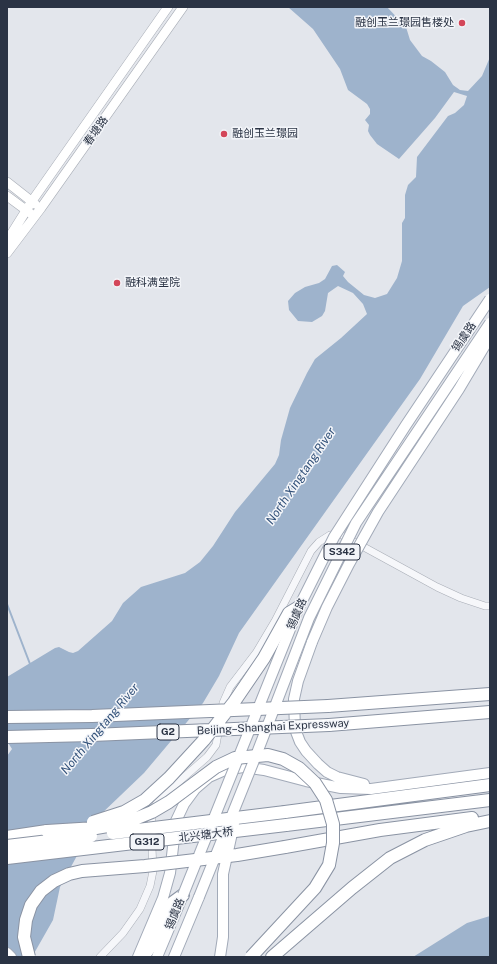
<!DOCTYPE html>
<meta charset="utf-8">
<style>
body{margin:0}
#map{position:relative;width:497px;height:964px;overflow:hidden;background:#e3e6ec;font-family:"Public Sans",sans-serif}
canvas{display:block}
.frame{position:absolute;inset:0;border:8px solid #2a3344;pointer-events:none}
</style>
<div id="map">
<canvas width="497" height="964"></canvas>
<div class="frame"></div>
</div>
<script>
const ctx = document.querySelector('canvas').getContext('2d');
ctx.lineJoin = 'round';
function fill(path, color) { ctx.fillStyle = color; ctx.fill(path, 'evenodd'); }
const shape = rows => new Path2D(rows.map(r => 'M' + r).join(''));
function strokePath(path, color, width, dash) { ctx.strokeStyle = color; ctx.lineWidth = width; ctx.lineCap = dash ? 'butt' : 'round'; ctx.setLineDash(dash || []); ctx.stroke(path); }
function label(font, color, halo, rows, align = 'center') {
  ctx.font = font + ' "Public Sans","Noto Sans SC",sans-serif'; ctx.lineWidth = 3; ctx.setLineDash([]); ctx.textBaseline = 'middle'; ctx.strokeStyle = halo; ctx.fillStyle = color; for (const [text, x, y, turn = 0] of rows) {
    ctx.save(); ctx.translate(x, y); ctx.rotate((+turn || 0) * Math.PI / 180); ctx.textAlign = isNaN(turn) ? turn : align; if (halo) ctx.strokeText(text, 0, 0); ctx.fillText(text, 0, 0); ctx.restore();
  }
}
fill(shape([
 [288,7,387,7,406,27,410,40,422,56,431,61,445,72,453,85,460,90,468,91,482,76,490,57,490,287,463,306,420,379,239,633,219,676,203,703,144,773,98,817,60,887,53,920,32,957,7,957,7,756,12,749,7,741,7,677,55,648,59,647,69,652,73,653,78,651,112,621,123,603,141,587,185,573,200,562,213,546,235,512,275,464,279,455,281,440,290,408,307,373,315,359,341,338,367,314,363,304,353,293,338,286,328,293,325,311,322,316,312,322,298,321,289,310,288,301,295,293,305,287,319,283,325,279,332,266,337,265,345,272,343,276,348,282,364,295,375,298,387,294,397,278,402,261,402,223,405,218,405,195,408,185,416,177,417,157,448,116,455,113,464,105,467,96,454,92,435,118,399,159,377,144,370,135,368,131,369,125,365,120,370,114,370,109,367,104,348,90,340,69,313,29],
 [490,916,490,956,413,957,467,923]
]), '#9eb3cc');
strokePath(shape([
 [7,604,30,664]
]), '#9eb3cc', 2);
const street = shape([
 [221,713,223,703,230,687,256,653,275,621,311,551,319,542,330,535,340,534,437,587,461,598,485,606,490,606],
 [100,957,123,933,140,909,150,886,153,871,151,824,153,810,159,799,207,757,216,745,219,728]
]);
const secondary = shape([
 [7,182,35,204],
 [7,196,30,213],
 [7,241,32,201,168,7],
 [7,253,41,208,183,7]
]);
const primary = shape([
 [312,642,298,681,294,699,295,729,300,742,306,751,318,764,327,772,337,777,364,784],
 [7,953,11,957],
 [138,957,163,898,170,873,176,821,184,804,195,789,209,777,225,770,243,767,264,770,306,781,341,788,371,789,490,773],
 [157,957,183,895],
 [174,957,199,897]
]);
const highway = shape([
 [328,706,490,694],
 [329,725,490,712],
 [285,812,490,785],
 [286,825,490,800],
 [7,837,47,831],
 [285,847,380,830,472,818],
 [143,957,153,943,172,903,183,895],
 [272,957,352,888,390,858,425,840,466,826,490,821]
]);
strokePath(street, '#a8adb6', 8);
strokePath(secondary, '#a8adb6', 10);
strokePath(primary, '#a2aab8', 12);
strokePath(highway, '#8a93a3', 14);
strokePath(street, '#f6f7fa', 7);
strokePath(secondary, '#fff', 9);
strokePath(primary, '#fff', 10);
strokePath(highway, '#fff', 12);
const primaryBridge = shape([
 [312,642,327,607,349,564,378,512,459,389,490,337],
 [183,895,299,607,334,537,406,425,490,299],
 [199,897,257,753,309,618,356,523,490,323],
 [220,957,223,937,223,874,234,824]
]);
const highwayBridge = shape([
 [7,717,92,716,328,706],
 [7,737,92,735,329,725],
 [93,822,124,812,145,800,169,778,204,740,234,702,264,658,289,613,299,607],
 [47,831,96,828,125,823,152,812,169,802,216,767,235,758,268,755,283,759,299,768,315,783,326,800,333,824,333,843,329,865,315,888,251,957],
 [113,833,285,812],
 [7,846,91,836],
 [7,858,286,825],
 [29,957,24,937,26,920,31,905,41,891,54,881,69,874,82,871,145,866,237,855,285,847]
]);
strokePath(primaryBridge, '#a2aab8', 12, []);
strokePath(highwayBridge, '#8a93a3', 14, []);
strokePath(primaryBridge, '#fff', 10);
strokePath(highwayBridge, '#fff', 12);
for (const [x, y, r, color] of [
 [462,23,4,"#d34659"],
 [224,134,4,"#d34659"],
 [117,283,4,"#d34659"]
]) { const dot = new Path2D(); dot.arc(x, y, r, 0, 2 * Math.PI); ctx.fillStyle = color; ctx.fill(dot); strokePath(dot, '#f3f5f9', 1.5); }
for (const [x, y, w] of [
 [342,552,36],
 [168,732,22],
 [147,842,34]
]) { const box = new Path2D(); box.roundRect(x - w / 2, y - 8, w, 16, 3); ctx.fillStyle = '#f3f5f9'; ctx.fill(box); strokePath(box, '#2a3344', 1); }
label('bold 10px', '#2a3344', null, [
 ["S342",342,552],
 ["G2",168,732],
 ["G312",147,842]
]);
label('11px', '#2a3344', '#f3f5f9', [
 ["融创玉兰璟园售楼处",454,23,"right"],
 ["融创玉兰璟园",232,134],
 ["融科满堂院",125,283]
], 'left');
label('11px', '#2a3344', '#f3f5f9', [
 ["春塘路",96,131,-55],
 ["锡虞路",464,337,-56],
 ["锡虞路",297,614,-66],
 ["Beijing–Shanghai Expressway",273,727,-3],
 ["北兴塘大桥",206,835,-7],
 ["锡虞路",175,914,-68]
]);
label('italic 12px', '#33527a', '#f3f5f9', [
 ["North Xingtang River",301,476,-56],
 ["North Xingtang River",100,729,-50]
]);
</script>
